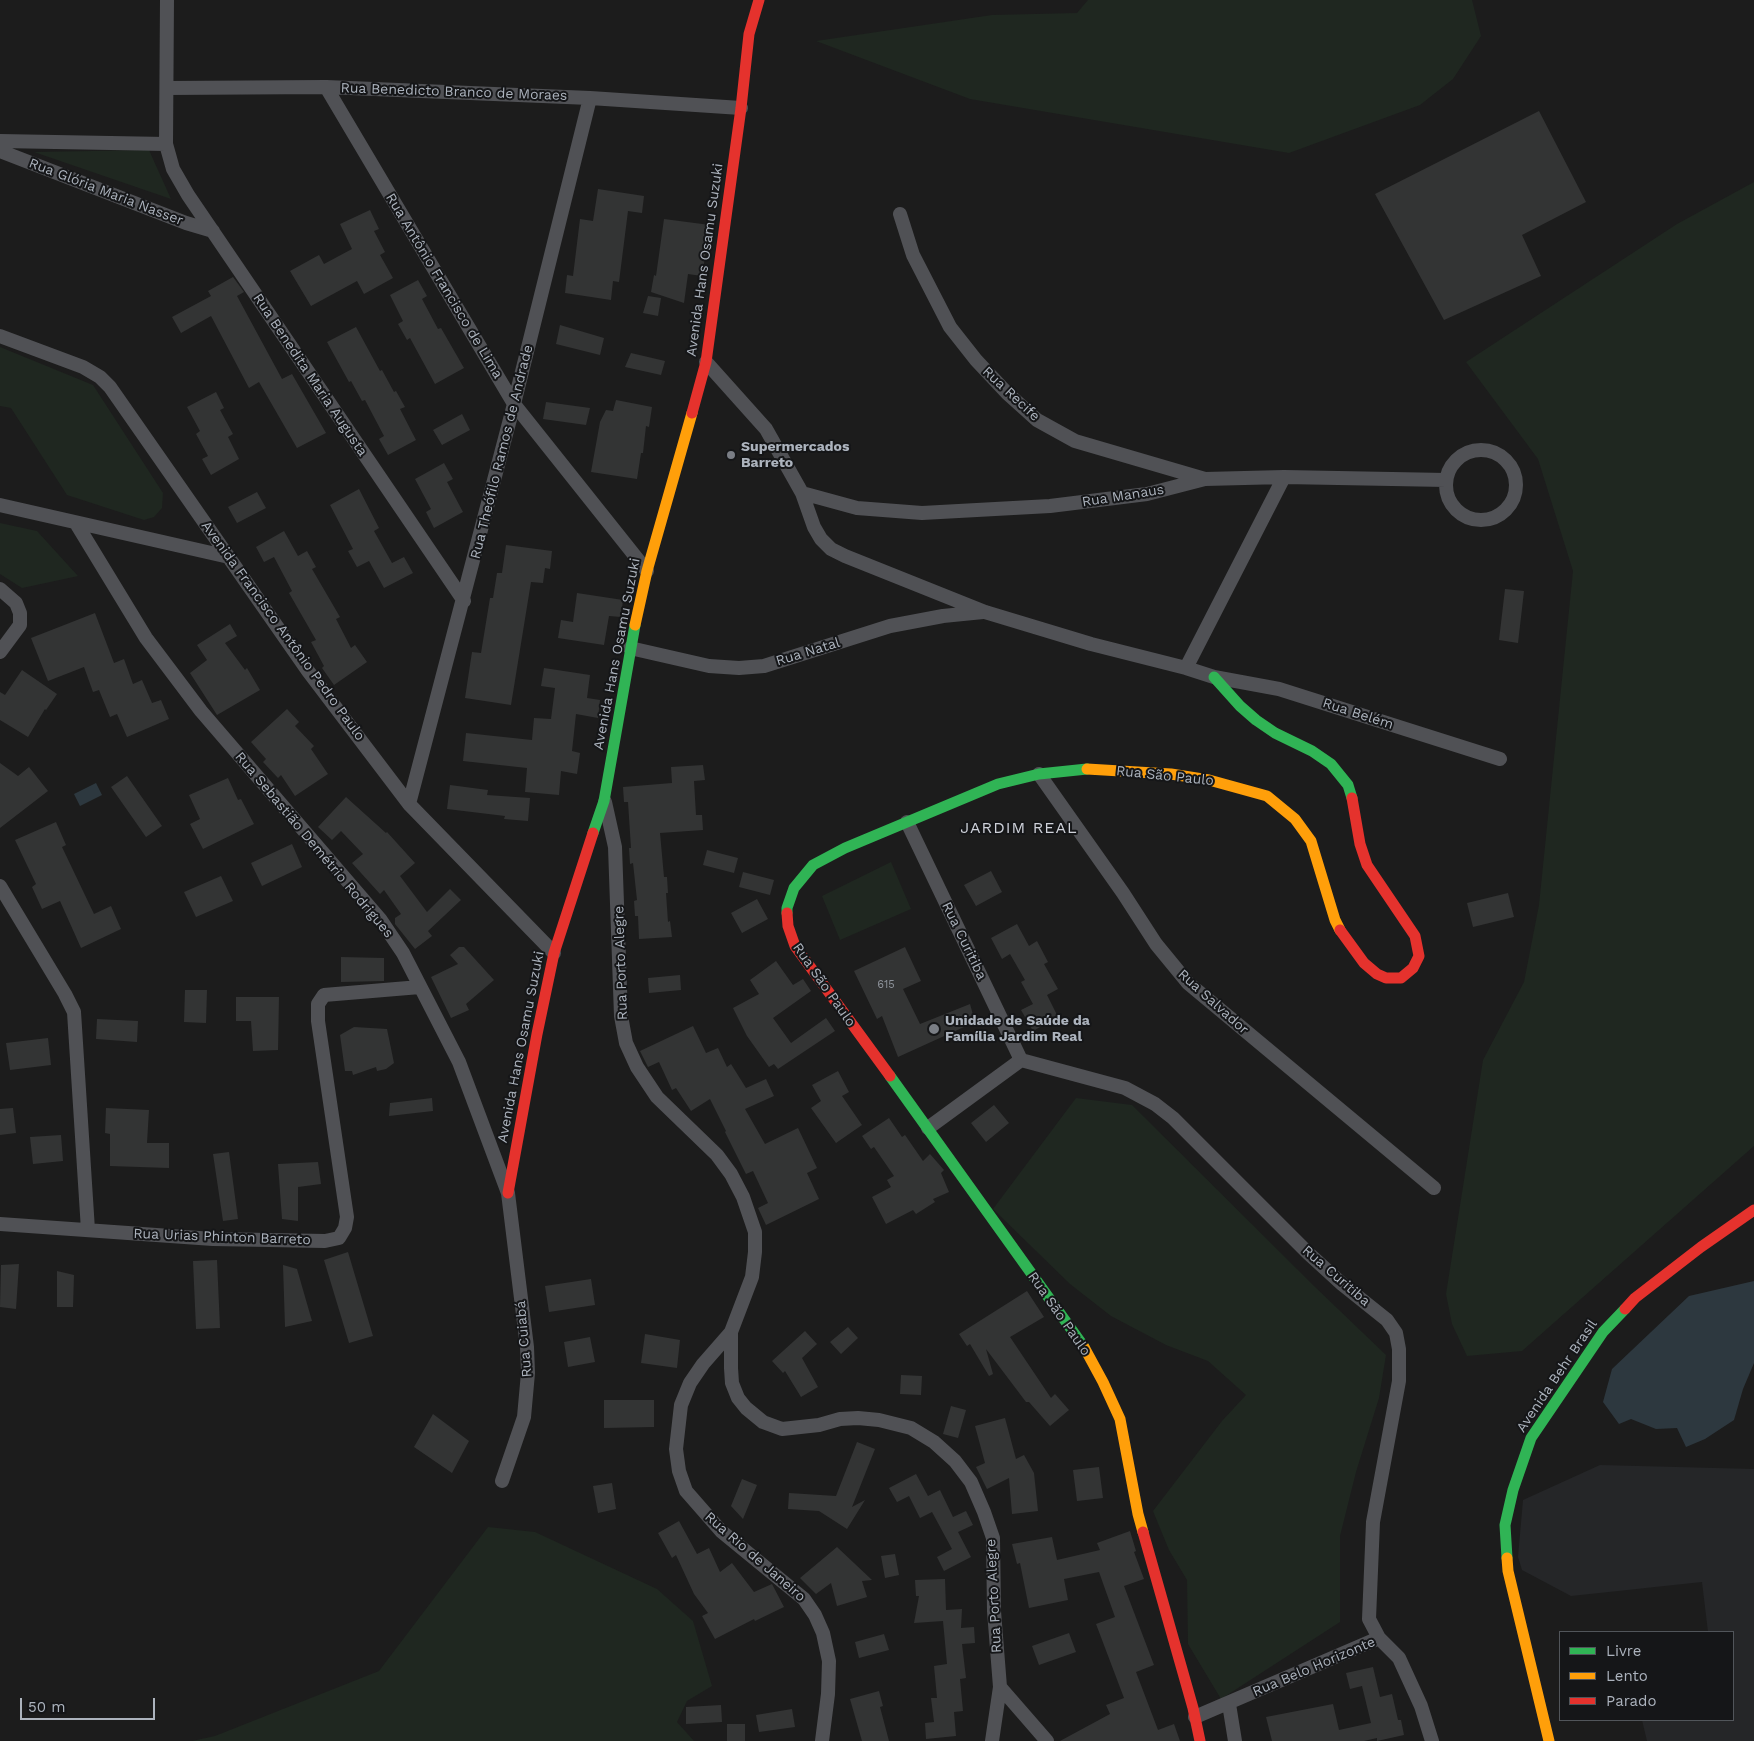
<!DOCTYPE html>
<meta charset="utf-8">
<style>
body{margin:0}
#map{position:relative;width:1754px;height:1741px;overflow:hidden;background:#1c1c1c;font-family:"Work Sans",sans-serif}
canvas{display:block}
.legend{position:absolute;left:1559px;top:1631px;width:175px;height:90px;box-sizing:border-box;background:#151618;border:1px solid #51555a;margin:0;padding:6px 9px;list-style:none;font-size:15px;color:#acb3bd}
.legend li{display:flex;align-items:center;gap:10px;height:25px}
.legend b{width:25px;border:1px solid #51555a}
.scale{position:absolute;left:20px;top:1698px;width:135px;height:22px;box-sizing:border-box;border:2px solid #acb3bd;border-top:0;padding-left:6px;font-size:15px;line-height:18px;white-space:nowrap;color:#acb3bd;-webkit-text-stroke:4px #151618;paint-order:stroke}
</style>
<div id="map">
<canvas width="1754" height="1741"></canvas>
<ul class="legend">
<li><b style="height:6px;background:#30b455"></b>Livre</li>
<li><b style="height:6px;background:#ff9f0a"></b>Lento</li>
<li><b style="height:6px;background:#e5322d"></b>Parado</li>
</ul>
<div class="scale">50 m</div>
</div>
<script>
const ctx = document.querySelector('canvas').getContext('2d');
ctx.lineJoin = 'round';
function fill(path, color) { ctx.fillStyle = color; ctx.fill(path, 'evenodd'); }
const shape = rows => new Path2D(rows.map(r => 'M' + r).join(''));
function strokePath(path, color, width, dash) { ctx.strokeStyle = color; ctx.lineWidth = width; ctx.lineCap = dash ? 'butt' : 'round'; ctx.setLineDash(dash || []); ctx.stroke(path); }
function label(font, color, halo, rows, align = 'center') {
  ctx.font = font + ' "Work Sans",sans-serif'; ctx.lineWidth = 4; ctx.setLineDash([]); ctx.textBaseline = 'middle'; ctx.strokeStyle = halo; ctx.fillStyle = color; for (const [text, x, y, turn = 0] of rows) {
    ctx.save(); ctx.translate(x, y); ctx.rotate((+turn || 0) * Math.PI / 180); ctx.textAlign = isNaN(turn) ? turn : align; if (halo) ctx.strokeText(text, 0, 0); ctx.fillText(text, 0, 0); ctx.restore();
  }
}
fill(shape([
 [1600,1465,1754,1469,1754,1741,1647,1741,1642,1720,1733,1720,1733,1632,1708,1632,1702,1582,1571,1596,1522,1570,1518,1557,1523,1500]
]), '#252628');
fill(shape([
 [1088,0,1472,0,1481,36,1453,79,1420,105,1289,153,970,99,816,41,992,15,1077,13],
 [149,150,171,199,34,152],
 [1754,182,1754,1146,1522,1351,1467,1356,1452,1324,1446,1294,1483,1060,1524,982,1539,905,1573,571,1538,459,1466,362,1677,224],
 [0,347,93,385,163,493,162,508,154,517,144,520,67,495,11,408,0,406],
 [0,523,37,531,78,576,22,588,0,574],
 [891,862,911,909,840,940,822,896],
 [1076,1098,1132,1105,1314,1286,1386,1355,1379,1398,1356,1472,1340,1536,1340,1622,1221,1699,1188,1644,1187,1580,1169,1550,1153,1511,1222,1421,1246,1395,1208,1361,1166,1345,1111,1316,1070,1284,993,1209],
 [488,1527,535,1532,657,1589,693,1621,712,1686,687,1701,677,1722,694,1741,192,1741,215,1736,379,1671]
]), '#1f2720');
fill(shape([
 [96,783,102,795,80,806,74,794],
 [1754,1281,1754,1363,1743,1389,1734,1420,1705,1439,1686,1447,1677,1428,1656,1429,1631,1419,1619,1424,1603,1402,1612,1369,1689,1296]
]), '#2d383f');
fill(shape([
 [1539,111,1586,202,1522,235,1541,276,1444,320,1375,194],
 [598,189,644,196,642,213,628,211,619,282,613,281,611,300,565,293,567,275,573,276,580,219,593,221],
 [370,210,379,229,374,231,385,252,380,255,393,278,364,294,357,281,311,306,290,271,319,255,324,264,352,249,340,224],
 [664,219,710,225,702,276,688,274,684,303,651,292,654,275,656,276],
 [233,277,244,292,237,296,282,379,292,374,326,433,297,448,259,382,249,388,211,316,181,333,172,317,211,296,208,291],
 [418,280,427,296,422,299,438,329,441,328,464,368,435,384,410,338,407,340,398,324,403,321,390,295],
 [648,296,661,298,658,316,643,313],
 [560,325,604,338,600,355,556,344],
 [356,327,380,371,382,370,394,392,396,391,405,407,400,409,416,440,388,455,379,439,384,436,365,400,362,401,351,381,349,382,327,342],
 [631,353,665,361,661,375,625,367],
 [216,392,224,408,220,410,233,434,228,437,239,459,211,475,202,459,208,456,196,434,200,431,187,407],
 [616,400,652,407,649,427,646,426,643,453,641,453,637,479,591,472,600,422,606,410,613,411],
 [546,402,590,408,586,425,543,419],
 [462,414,470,430,442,445,433,430],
 [444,463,453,479,447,482,463,512,434,528,426,512,431,509,415,479],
 [359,489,379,528,374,531,392,563,404,557,413,573,384,588,369,561,357,567,348,551,353,549,330,505],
 [257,492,266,508,237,523,228,507],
 [284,531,298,556,307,551,316,567,312,569,340,617,336,619,351,648,355,645,367,662,334,685,322,668,324,666,311,642,316,640,289,593,292,591,274,557,264,562,256,547],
 [506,545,552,551,550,569,545,568,543,583,531,582,511,705,465,698,472,652,481,653,490,598,493,598,497,573,502,573],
 [1505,589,1524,591,1518,643,1499,640],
 [577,593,623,600,621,617,609,616,604,645,558,638,561,620,573,622],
 [95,613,114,663,124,659,133,684,142,680,152,703,161,700,169,719,127,737,117,714,110,717,99,690,93,692,84,667,48,681,31,638],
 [230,624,237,636,225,643,245,670,247,668,260,690,217,715,190,673,207,660,197,645],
 [544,668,590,675,587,698,600,700,598,718,576,714,572,751,580,753,577,774,561,771,559,795,525,792,527,768,463,761,466,733,532,740,534,718,551,719,555,688,541,686],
 [22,670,57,694,46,710,45,709,28,737,0,720,0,692,5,695],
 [287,709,299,722,295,726,314,746,311,749,328,774,295,796,281,775,278,778,263,762,266,759,251,742],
 [0,763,18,776,29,767,48,791,0,828],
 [703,765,705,780,694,781,696,815,702,815,703,830,660,833,664,877,667,877,668,893,666,893,668,922,670,921,672,937,639,939,638,916,635,916,634,901,637,900,633,863,630,864,629,848,631,848,628,802,624,802,623,787,672,783,671,767],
 [127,776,162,826,146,837,111,787],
 [228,778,238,800,241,799,254,824,203,849,190,824,200,819,189,795],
 [450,785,488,790,487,795,530,798,528,821,504,819,505,816,447,809],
 [346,797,386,833,387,832,415,863,400,876,427,912,450,889,461,900,428,931,432,936,415,949,395,924,395,918,401,914,384,890,380,894,352,863,363,854,341,831,332,840,318,827],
 [56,822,66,845,62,847,94,914,111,906,121,929,81,948,60,901,42,909,32,887,36,884,15,840],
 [292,844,302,867,262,886,251,863],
 [707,850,738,858,734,873,703,865],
 [991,871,1002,892,976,906,964,885],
 [743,872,774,880,770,895,739,887],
 [221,876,233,901,196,917,184,892],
 [1508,893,1514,917,1473,927,1467,903],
 [757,899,768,919,742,933,731,913],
 [1017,924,1029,946,1037,941,1048,962,1044,964,1058,989,1047,995,1058,1017,1033,1031,1021,1010,1033,1004,1021,982,1025,980,1010,954,1002,959,991,938],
 [459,947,464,947,494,980,466,1004,469,1010,451,1018,431,977,458,964,450,955],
 [905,947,921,981,903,989,920,1024,970,1004,975,1022,898,1057,882,1016,877,1019,854,971],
 [341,957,384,958,384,981,341,982],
 [776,961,793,985,803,979,811,991,773,1018,791,1043,826,1018,835,1031,778,1069,774,1064,769,1067,747,1036,733,1008,759,994,750,980],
 [680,975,681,990,649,993,648,978],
 [185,990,207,990,206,1023,184,1022],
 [236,997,279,997,278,1050,253,1051,251,1021,236,1021],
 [97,1019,138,1021,137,1042,96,1039],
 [693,1026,706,1053,718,1048,727,1067,731,1064,746,1088,766,1079,774,1096,745,1109,765,1144,798,1128,817,1168,807,1173,819,1199,766,1225,758,1208,768,1203,753,1171,746,1174,725,1132,726,1131,710,1099,691,1111,676,1088,672,1090,659,1062,648,1067,640,1051],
 [354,1027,387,1029,394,1063,386,1069,377,1071,376,1067,353,1075,352,1071,345,1071,340,1035],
 [48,1038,51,1065,10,1070,6,1043],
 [838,1071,849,1092,842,1096,862,1125,836,1143,811,1108,821,1101,812,1085],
 [432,1098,433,1111,389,1116,390,1103],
 [994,1105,1009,1123,986,1142,971,1123],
 [13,1108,16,1133,0,1135,0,1109],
 [106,1108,149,1110,147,1143,169,1143,169,1168,110,1166,110,1134,105,1133],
 [889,1118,902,1137,905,1135,923,1161,930,1154,944,1170,941,1173,949,1192,933,1199,935,1202,916,1214,913,1210,886,1224,872,1197,891,1187,887,1180,894,1176,874,1147,871,1149,862,1136],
 [61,1135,63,1161,33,1164,30,1137],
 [229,1152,238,1219,223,1221,213,1154],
 [318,1162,321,1184,298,1187,298,1221,282,1219,278,1164],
 [348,1252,373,1336,349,1343,324,1260],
 [217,1260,220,1328,196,1329,193,1261],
 [19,1264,16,1309,0,1307,1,1265],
 [283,1265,297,1269,312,1321,285,1327],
 [57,1271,74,1275,73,1307,57,1307],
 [591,1279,595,1305,549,1312,545,1286],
 [1027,1291,1044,1317,1010,1337,1051,1398,1055,1394,1069,1410,1050,1426,1029,1402,1026,1402,986,1349,993,1374,989,1376,970,1344,967,1346,959,1334],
 [848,1327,858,1338,841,1354,830,1342],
 [805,1331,817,1344,802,1358,818,1387,801,1397,785,1371,783,1373,772,1361],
 [645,1334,680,1340,677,1368,641,1363],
 [590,1337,595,1362,568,1367,564,1342],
 [901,1375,922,1376,921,1395,900,1394],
 [604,1400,654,1400,654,1427,604,1428],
 [951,1406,966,1410,958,1438,943,1434],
 [433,1414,469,1441,452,1473,414,1447],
 [1005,1418,1016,1459,1024,1455,1034,1473,1038,1511,1012,1514,1009,1478,987,1489,976,1467,985,1463,975,1426],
 [857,1442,875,1449,852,1507,865,1500,847,1529,819,1511,788,1509,789,1493,836,1496],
 [1099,1467,1103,1498,1077,1501,1073,1470],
 [916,1474,928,1496,940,1490,953,1517,966,1511,973,1525,958,1532,971,1557,944,1571,937,1557,952,1549,932,1512,920,1518,909,1496,897,1502,889,1488],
 [742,1479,757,1485,743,1519,731,1506],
 [612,1483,616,1509,598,1513,593,1486],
 [679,1521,697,1554,709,1548,720,1572,732,1563,754,1592,772,1584,784,1607,755,1621,754,1619,715,1639,702,1616,708,1613,694,1594,676,1555,672,1558,658,1533],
 [1130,1531,1136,1551,1134,1552,1144,1579,1124,1586,1154,1665,1136,1672,1158,1730,1174,1724,1180,1741,1060,1741,1110,1714,1106,1705,1124,1698,1096,1624,1115,1617,1099,1572,1064,1579,1068,1600,1029,1608,1020,1563,1017,1564,1012,1544,1052,1537,1057,1560,1100,1550,1097,1543],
 [837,1547,872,1580,862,1581,867,1597,837,1606,831,1583,816,1594,800,1578],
 [895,1554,899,1575,885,1578,881,1556],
 [945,1579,946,1610,962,1609,961,1628,974,1627,975,1643,962,1644,966,1678,960,1679,963,1711,954,1712,956,1736,926,1739,925,1723,934,1722,931,1698,937,1698,934,1666,947,1664,943,1621,914,1623,919,1596,916,1596,915,1580],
 [1069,1633,1076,1652,1039,1665,1032,1646],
 [884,1634,889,1650,859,1658,855,1642],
 [1373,1667,1380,1697,1392,1694,1398,1720,1401,1720,1404,1735,1377,1741,1377,1738,1364,1741,1272,1741,1266,1717,1333,1704,1339,1730,1371,1723,1362,1686,1350,1689,1346,1673],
 [879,1691,883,1706,880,1707,889,1741,862,1741,850,1699],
 [721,1705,722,1722,686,1724,686,1707],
 [792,1709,795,1727,759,1732,756,1715],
 [727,1724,745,1724,745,1741,727,1741]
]), '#333434');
strokePath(shape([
 [167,0,166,144,173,169,188,195,464,601],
 [326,87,514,404,647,571],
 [167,88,326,87,590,98,741,108],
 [0,141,166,144],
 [0,151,186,223,213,231],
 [900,214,913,255,950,327,976,360,1007,393,1037,420,1075,441,1205,479],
 [0,336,83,367,100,377,110,387,308,671,409,804,554,953],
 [706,362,766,429,802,493,814,527,821,539,831,549,845,556,985,612,1091,644,1186,668,1214,677,1279,689,1500,759],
 '1446 485a35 35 0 1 1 70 0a35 35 0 1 1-70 0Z',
 [802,493,857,508,922,513,1050,506,1147,494,1205,479,1284,477,1446,480],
 [0,505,229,557],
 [76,523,146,638,201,711,380,919,403,953,459,1062,508,1193,527,1347,528,1373,524,1417,502,1481],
 [0,589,16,603,20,613,20,625,0,652],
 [630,648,709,666,739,668,764,666,890,626,943,616,983,612],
 [1186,668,1284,477],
 [1039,774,1123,893,1156,944,1188,983,1434,1188],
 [605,802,615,847,621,1016,626,1043,637,1067,657,1097,717,1155,731,1174,743,1197,755,1232,755,1252,752,1277,731,1332,731,1368,732,1383,738,1398,746,1408,763,1422,782,1429,819,1425,840,1419,858,1418,879,1420,911,1428,934,1442,955,1461,971,1482,984,1512,993,1538,994,1611,1000,1687,1047,1741],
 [409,804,514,404,590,98],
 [907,822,1021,1060,1125,1088,1155,1104,1173,1118,1308,1253,1342,1284,1387,1320,1396,1333,1399,1349,1399,1381,1373,1522,1369,1619,1379,1638],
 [0,886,65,994,74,1012,88,1230],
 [928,1128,1021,1060],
 [0,1224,213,1239,325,1241,339,1238,345,1228,347,1217,318,1021,318,1004,324,995,420,987],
 [731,1332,703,1364,690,1383,681,1405,676,1449,679,1471,686,1491,721,1531,804,1599,815,1615,823,1633,829,1661,828,1694,822,1741],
 [1229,1704,1235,1741],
 [1195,1717,1379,1638,1399,1658,1421,1706,1432,1741],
 [992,1741,1000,1687]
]), '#505155', 14);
strokePath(shape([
 [1214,677,1240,706,1256,720,1275,733,1312,751,1331,764,1348,785,1352,798],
 [593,833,604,801,635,625],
 [787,913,787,908,794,888,813,865,845,848,998,784,1039,774,1087,769],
 [890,1076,1084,1347],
 [1507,1558,1505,1525,1513,1490,1531,1438,1603,1332,1625,1309]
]), '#30b455', 11);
strokePath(shape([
 [635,625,647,571,692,413],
 [1087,769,1171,774,1209,780,1267,796,1295,819,1311,841,1335,920,1340,930],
 [1084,1347,1103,1382,1120,1419,1138,1514,1143,1532],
 [1507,1558,1508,1571,1549,1741]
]), '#ff9f0a', 11);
strokePath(shape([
 [692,413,706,362,741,108,749,34,759,0],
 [787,913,788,926,795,946,890,1076],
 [1340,930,1364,963,1377,974,1386,978,1401,978,1413,968,1419,956,1415,936,1367,865,1360,844,1352,798],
 [508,1193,537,1034,554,953,593,833],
 [1625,1309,1635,1298,1701,1247,1754,1210],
 [1143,1532,1193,1708,1200,1741]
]), '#e5322d', 11);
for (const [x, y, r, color] of [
 [731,455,5,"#7a7e85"],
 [934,1029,6,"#7a7e85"]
]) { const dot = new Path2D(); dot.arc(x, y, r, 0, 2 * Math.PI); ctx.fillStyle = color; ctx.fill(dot); strokePath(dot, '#151618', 2); }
label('11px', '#8e939b', null, [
 ["615",886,985]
]);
label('14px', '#acb3bd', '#151618', [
 ["Rua Benedicto Branco de Moraes",454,92,2],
 ["Rua Glória Maria Nasser",106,192,21],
 ["Avenida Hans Osamu Suzuki",705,260,-82],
 ["Rua Antônio Francisco de Lima",444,286,59],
 ["Rua Benedita Maria Augusta",310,375,56],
 ["Rua Recife",1011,394,43],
 ["Rua Theófilo Ramos de Andrade",502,452,-76],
 ["Rua Manaus",1123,496,-9],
 ["Avenida Francisco Antônio Pedro Paulo",283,631,54],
 ["Rua Natal",808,652,-17],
 ["Avenida Hans Osamu Suzuki",617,654,-79],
 ["Rua Belém",1358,714,18],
 ["Rua São Paulo",1165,776,6],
 ["Rua Sebastião Demétrio Rodrigues",314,845,50],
 ["Rua Curitiba",964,941,64],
 ["Rua Porto Alegre",621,963,-92],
 ["Rua São Paulo",824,985,55],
 ["Rua Salvador",1213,1002,42],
 ["Avenida Hans Osamu Suzuki",521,1047,-79],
 ["Rua Urias Phinton Barreto",222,1237,2],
 ["Rua Curitiba",1336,1276,41],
 ["Rua São Paulo",1059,1314,55],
 ["Rua Cuiabá",524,1339,-95],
 ["Avenida Behr Brasil",1557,1376,-56],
 ["Rua Rio de Janeiro",755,1557,41],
 ["Rua Porto Alegre",994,1596,-93],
 ["Rua Belo Horizonte",1314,1667,-23]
]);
label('bold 14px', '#acb3bd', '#151618', [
 ["Supermercados",741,447],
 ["Barreto",741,463],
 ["Unidade de Saúde da",945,1021],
 ["Família Jardim Real",945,1037]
], 'left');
ctx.letterSpacing = '1px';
label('16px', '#ced1d9', '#151618', [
 ["JARDIM REAL",1019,828]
]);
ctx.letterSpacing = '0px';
</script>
